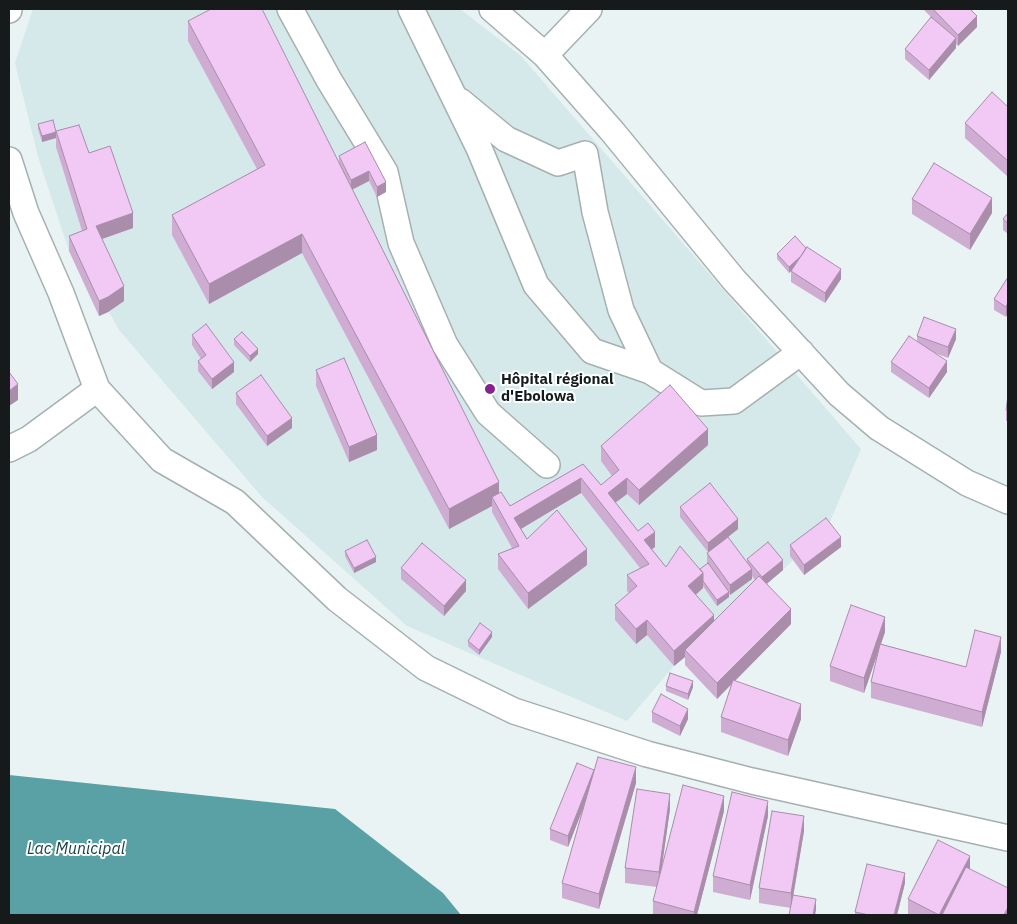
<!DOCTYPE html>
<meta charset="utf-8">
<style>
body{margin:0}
#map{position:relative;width:1017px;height:924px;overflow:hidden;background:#e9f3f3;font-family:"IBM Plex Sans",sans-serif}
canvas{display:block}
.frame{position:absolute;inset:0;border:10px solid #161a1a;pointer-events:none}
</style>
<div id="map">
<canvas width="1017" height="924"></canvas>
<div class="frame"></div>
</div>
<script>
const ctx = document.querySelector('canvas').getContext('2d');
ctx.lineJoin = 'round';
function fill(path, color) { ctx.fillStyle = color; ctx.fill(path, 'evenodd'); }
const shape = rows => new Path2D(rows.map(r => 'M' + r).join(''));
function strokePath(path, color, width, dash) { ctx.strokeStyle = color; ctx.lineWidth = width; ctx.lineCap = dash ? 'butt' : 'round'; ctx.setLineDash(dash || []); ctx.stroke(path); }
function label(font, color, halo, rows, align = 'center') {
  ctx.font = font + ' "IBM Plex Sans",sans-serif'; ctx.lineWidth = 4; ctx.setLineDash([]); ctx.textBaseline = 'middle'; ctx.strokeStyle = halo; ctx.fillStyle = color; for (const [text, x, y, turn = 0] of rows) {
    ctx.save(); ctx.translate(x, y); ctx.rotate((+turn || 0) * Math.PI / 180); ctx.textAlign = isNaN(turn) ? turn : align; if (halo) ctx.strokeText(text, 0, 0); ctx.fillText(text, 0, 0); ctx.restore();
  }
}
fill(shape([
 [33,9,460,9,521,56,861,449,828,526,783,570,762,588,674,666,627,721,407,626,262,497,119,330,109,312,99,316,69,251,38,157,15,63]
]), '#d5e9ea');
fill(shape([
 [9,775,335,809,443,893,461,915,9,915]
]), '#59a1a4');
const street = shape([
 [290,9,329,80,385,172,401,243,445,345,488,413,547,465],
 [411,9,479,148,536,285,592,351,650,371,701,403,734,401,801,352],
 [492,9,545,55,612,131,734,280,839,394,879,428,967,483,1008,501],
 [9,10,9,9],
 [545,55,589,9],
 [460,101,506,139,558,163,585,154,595,212,621,310,650,371],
 [9,160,26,213,61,293,97,389,162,460,235,502,337,599,426,668,514,711,647,754,752,781,1008,838],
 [9,449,29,439,97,389]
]);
strokePath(street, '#a6b0b0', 28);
strokePath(street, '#fff', 25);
fill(shape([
 [923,9,970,9,977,27,958,46,956,44,956,48,929,80,905,59,905,49,931,17],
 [188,21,339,163,339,156,365,142,386,192,377,197,369,181,352,190,499,493,510,506,583,464,601,485,612,476,601,461,601,446,708,445,639,505,627,494,615,503,638,531,655,547,652,549,666,567,700,569,707,564,707,553,708,552,680,517,680,507,738,529,725,539,747,562,747,559,783,570,767,583,791,624,735,681,801,719,788,756,721,732,721,717,732,683,717,699,685,665,685,657,674,666,647,635,636,644,615,620,615,605,629,593,627,591,627,575,640,568,581,493,521,529,527,539,587,565,528,609,498,569,498,554,512,548,492,512,492,506,449,529,302,253,209,304,172,235,172,215,257,169,188,41],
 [752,576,755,580,714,621,696,595,703,588,703,586,717,606,729,597,729,593,730,595,752,579],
 [1008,107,1008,177,965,138,965,123],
 [38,124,57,131,89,153,133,228,102,239,124,301,108,312,99,316,69,251,69,236,82,231,56,147,56,138,42,142,38,129],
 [912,199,992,213,970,250,912,214],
 [1008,213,1008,234,1003,230,1003,219],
 [806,248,841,279,825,303,791,282,791,271,792,269,789,273,777,259,777,254],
 [1008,277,1006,317,994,310,994,299],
 [192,335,234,372,212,389,198,371,198,361,201,359,192,345],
 [917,336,956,339,948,358,932,352,947,372,929,398,891,372,891,362,917,341],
 [234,339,258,354,250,362,234,345],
 [316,370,377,450,349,462,316,386],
 [236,393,292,428,267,446,236,404],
 [1008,396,1008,421,1006,421,1006,410],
 [790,545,841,547,804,575,790,556],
 [345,551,376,562,354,573,345,556],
 [401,568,466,591,444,616,401,579],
 [885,632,881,644,966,667,1001,652,982,727,871,698,871,682,878,652,864,693,830,681,830,666],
 [492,637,479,655,468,646,468,641],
 [666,686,693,687,688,700,666,691],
 [652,712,688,719,680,736,652,722],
 [594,770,636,783,599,909,562,898,562,883,583,809,568,847,550,840,550,829],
 [670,809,661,869,724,811,697,915,653,915,653,901,657,887,625,883,625,868],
 [768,816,750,900,713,892,713,876],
 [804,831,793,898,816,910,791,908,759,903,759,888],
 [970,869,1008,915,911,915,908,914,908,899],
 [905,883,897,915,855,915,855,912]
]), '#cfadd2');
fill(shape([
 [977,16,977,27,958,46,958,35],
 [956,38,956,48,929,80,929,70],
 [56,132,56,138,42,142,42,136],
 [369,171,369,181,351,190,351,180],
 [386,182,386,192,377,197,377,187],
 [992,198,992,213,970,250,970,234],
 [133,213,133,228,96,241,96,226],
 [302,234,302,253,209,304,209,284],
 [808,250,808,255,789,273,789,267],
 [841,269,841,279,825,303,825,293],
 [124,286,124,301,108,312,99,316,99,301],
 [1008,302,1008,313,1006,317,1006,307],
 [956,329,956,339,948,358,948,347],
 [258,349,258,354,250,362,250,356],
 [947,361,947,372,929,398,929,388],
 [234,362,234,372,212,389,212,379],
 [18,384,18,400,9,406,9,391],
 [292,418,292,428,267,446,267,436],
 [708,429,708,445,639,505,639,490],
 [377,435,377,450,349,462,349,447],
 [581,478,581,493,514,533,514,518],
 [627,478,627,494,608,508,608,493],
 [499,482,499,502,492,497,492,506,449,529,449,509],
 [738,519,738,529,708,553,708,543],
 [655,532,655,547,644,555,644,540],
 [841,537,841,547,804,575,804,565],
 [587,549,587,565,528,609,528,593],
 [376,557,376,562,354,573,354,568],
 [783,560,783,570,762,588,762,577],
 [752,569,752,579,730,595,730,585],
 [703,573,703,588,688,601,688,586],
 [466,580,466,591,444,616,444,606],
 [729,592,729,597,717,606,717,600],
 [791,609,791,624,717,699,717,683],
 [714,615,714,630,685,650,685,657,674,666,674,651],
 [885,617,885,632,864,693,864,678],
 [647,620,647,635,636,644,636,629],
 [492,632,492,637,479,655,479,650],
 [1001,637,1001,652,982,727,982,712],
 [693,681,693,687,688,700,688,694],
 [801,704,801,719,788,756,788,740],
 [688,709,688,719,680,736,680,726],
 [636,767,636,783,599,909,599,894],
 [594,770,594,780,568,847,568,836],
 [670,794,670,809,659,888,659,872],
 [724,796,724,811,697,915,694,915,694,912],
 [768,801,768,816,750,900,750,885],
 [804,816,804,831,791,908,791,893],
 [970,856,970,872,947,915,939,915],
 [905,873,905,883,897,915,894,915],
 [816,899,816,910,815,915,813,915],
 [1008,907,1008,915,1004,915]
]), '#a98dab');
const building = shape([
 [211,9,262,9,499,482,449,509,302,234,209,284,172,215,265,165,188,21,211,9],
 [933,9,970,9,977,16,958,35,933,9],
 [931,17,956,38,929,70,905,49,931,17],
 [992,92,1008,107,1008,161,965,123,992,92],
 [53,120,56,132,42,136,38,124,53,120],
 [79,125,89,153,110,146,133,213,96,226,124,286,108,297,99,301,69,236,87,229,56,131,79,125],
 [365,142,386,182,377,187,369,171,351,180,339,156,365,142],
 [934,163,992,198,970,234,912,199,934,163],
 [1008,213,1008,223,1003,219,1008,213],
 [795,236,806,248,801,256,789,267,777,254,795,236],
 [807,247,841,269,825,293,791,271,807,247],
 [1008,277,1008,302,1006,307,994,299,1008,277],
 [924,317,956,329,948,347,917,336,924,317],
 [206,324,234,362,212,379,198,361,206,355,192,335,206,324],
 [242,332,258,349,250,356,234,339,242,332],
 [909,336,947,361,929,388,891,362,909,336],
 [344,358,377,435,349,447,316,370,344,358],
 [9,372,18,384,9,391,9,372],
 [261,375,292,418,267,436,236,393,261,375],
 [670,385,708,429,639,490,627,478,608,493,638,531,648,523,655,532,644,540,666,567,680,546,703,573,688,586,714,615,674,651,647,620,636,629,615,605,637,586,627,575,649,564,581,478,514,518,527,539,557,510,587,549,528,593,498,554,519,546,492,497,501,492,510,506,583,464,601,485,619,470,601,446,670,385],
 [1008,396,1008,411,1006,410,1008,396],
 [710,483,738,519,708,543,680,507,710,483],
 [826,518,841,537,804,565,790,545,826,518],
 [728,537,752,569,730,585,707,553,728,537],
 [367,540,376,557,354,568,345,551,367,540],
 [768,542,783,560,762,577,747,559,768,542],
 [422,543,466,580,444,606,401,568,422,543],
 [708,563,729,592,717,600,703,581,703,573,700,569,708,563],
 [759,576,791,609,717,683,685,650,759,576],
 [851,605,885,617,864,678,830,666,851,605],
 [480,623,492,632,479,650,468,641,480,623],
 [975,630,1001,637,982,712,871,682,880,644,966,667,975,630],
 [670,673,693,681,688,694,666,686,670,673],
 [733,680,801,704,788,740,721,717,733,680],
 [661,694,688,709,680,726,652,712,661,694],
 [598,757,636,767,599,894,562,883,598,757],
 [577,763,594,770,568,836,550,829,577,763],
 [683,785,724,796,694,912,653,901,683,785],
 [637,789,670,794,659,872,625,868,637,789],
 [732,792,768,801,750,885,713,876,732,792],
 [772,811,804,816,791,893,759,888,772,811],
 [938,840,970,856,939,915,908,899,938,840],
 [867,864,905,873,894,915,869,915,855,912,867,864],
 [966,867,1008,888,1008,907,1004,915,942,915,966,867],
 [793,895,816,899,813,915,789,915,793,895]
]);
fill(building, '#f1c9f4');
strokePath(building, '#a98dab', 1);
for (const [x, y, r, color] of [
 [490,389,6,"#83238e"]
]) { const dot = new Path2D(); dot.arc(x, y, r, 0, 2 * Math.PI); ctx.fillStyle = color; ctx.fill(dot); strokePath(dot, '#fbffff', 2); }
label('bold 15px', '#161a1a', '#fbffff', [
 ["Hôpital régional",501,380],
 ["d'Ebolowa",501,397]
], 'left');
label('italic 16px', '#1d4041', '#fbffff', [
 ["Lac Municipal",76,849]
]);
</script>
